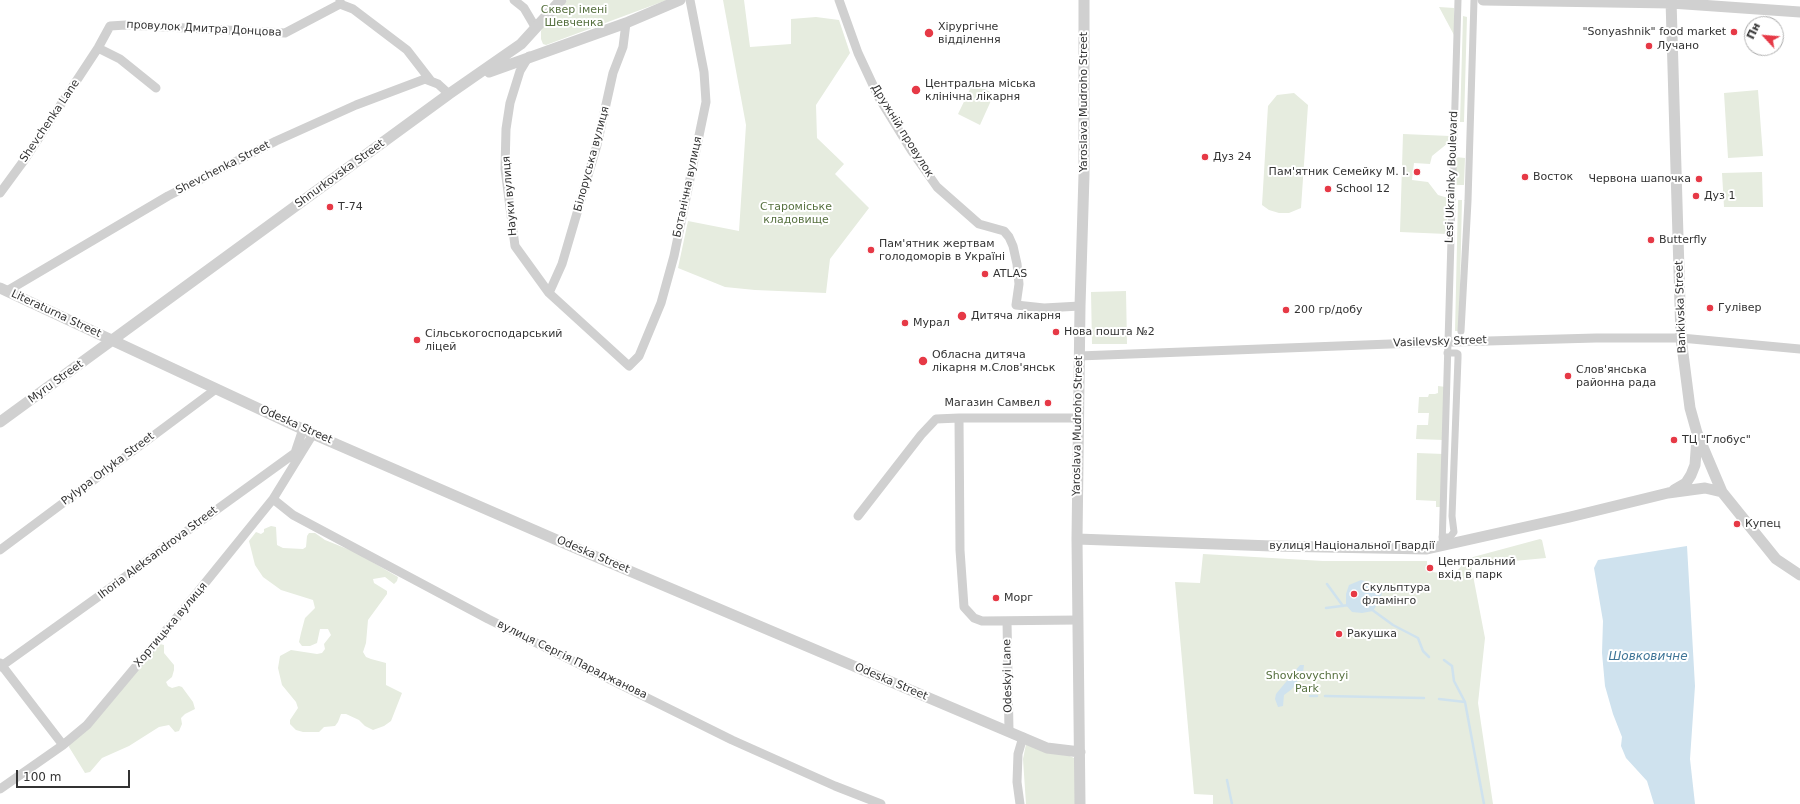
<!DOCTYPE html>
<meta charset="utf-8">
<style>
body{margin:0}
#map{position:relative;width:1800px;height:804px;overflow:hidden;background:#fff;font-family:"DejaVu Sans",sans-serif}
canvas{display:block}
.north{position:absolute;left:1744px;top:16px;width:40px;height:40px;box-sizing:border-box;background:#fff;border:1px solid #adadad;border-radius:50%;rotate:296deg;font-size:11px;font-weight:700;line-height:16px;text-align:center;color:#333}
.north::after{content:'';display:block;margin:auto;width:14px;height:18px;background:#e63946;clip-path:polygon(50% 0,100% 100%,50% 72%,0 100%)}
.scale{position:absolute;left:16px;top:770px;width:114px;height:18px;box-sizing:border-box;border:2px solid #333;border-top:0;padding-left:5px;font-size:12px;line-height:14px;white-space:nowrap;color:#333;-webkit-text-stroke:3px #fff;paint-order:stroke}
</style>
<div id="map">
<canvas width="1800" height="804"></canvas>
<div class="north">Пн</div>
<div class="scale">100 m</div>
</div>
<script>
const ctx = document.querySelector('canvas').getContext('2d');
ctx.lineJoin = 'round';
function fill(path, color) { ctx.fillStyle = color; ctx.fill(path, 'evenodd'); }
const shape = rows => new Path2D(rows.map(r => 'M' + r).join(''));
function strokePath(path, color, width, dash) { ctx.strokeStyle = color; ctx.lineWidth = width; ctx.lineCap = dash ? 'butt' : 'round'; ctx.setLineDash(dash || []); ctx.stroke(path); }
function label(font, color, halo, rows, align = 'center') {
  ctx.font = font + ' "DejaVu Sans",sans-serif'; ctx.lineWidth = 4; ctx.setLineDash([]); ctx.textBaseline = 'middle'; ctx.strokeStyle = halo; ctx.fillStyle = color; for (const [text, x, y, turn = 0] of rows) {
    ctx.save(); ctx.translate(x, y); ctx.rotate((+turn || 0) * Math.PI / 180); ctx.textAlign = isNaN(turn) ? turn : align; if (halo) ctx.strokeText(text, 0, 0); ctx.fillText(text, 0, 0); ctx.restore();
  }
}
fill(shape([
 [567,0,667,0,546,45,543,44,541,39,541,31,543,26],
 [723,0,744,0,750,47,791,44,791,19,816,17,839,20,850,53,816,105,817,138,844,164,835,174,869,208,830,259,826,293,755,290,725,287,678,268,688,221,739,231,746,125],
 [1439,7,1454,8,1454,35],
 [1463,16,1467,17,1464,122,1460,122],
 [973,83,994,94,980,125,958,114],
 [1758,90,1763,156,1728,158,1724,93],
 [1294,93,1308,105,1301,208,1289,213,1279,213,1269,210,1262,205,1268,106,1277,95],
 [1403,134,1450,136,1448,143,1432,156,1430,164,1414,163,1412,180,1428,182,1438,195,1448,198,1447,234,1400,232],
 [1455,157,1465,158,1464,185,1454,185],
 [1762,172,1763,207,1724,207,1722,173],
 [1458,200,1462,200,1459,331,1455,331],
 [1126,291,1127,344,1092,344,1091,292],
 [1438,386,1446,387,1444,440,1416,439,1417,425,1428,425,1429,413,1418,413,1419,397,1428,397,1429,394,1435,394,1438,393],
 [1417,453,1444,454,1442,507,1436,507,1436,501,1416,500],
 [271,526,276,527,277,545,283,548,303,549,306,547,307,536,309,533,315,533,325,540,355,552,398,577,397,581,394,584,385,577,373,579,374,583,387,591,387,594,368,620,366,643,363,652,366,657,371,659,386,663,386,685,402,693,391,721,384,726,373,730,365,726,359,720,346,714,341,714,338,722,335,726,324,727,319,732,303,732,296,730,290,724,290,720,298,708,296,702,282,685,278,668,280,656,291,650,317,654,322,653,325,649,324,644,331,635,328,629,320,629,317,643,310,646,302,646,299,642,301,633,305,618,315,608,313,600,281,590,263,577,255,565,249,541,256,532,261,534,264,532,264,529],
 [1540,539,1542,540,1546,558,1471,565,1485,638,1478,703,1493,804,1213,804,1213,795,1194,794,1175,582,1200,583,1203,554,1323,561,1427,561,1427,567,1432,572,1451,574,1459,569,1462,565,1462,560],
 [160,644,164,645,164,653,174,665,174,670,172,677,166,682,168,686,172,688,179,686,182,687,193,702,195,709,185,714,181,718,182,724,179,731,175,732,169,725,159,727,129,746,102,758,90,772,85,773,69,747,70,742,155,648],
 [1026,744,1059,751,1074,758,1076,768,1076,804,1026,804,1023,759]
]), '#e6ecdf');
fill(shape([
 [1687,546,1695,686,1690,759,1695,804,1654,804,1647,781,1626,758,1621,746,1622,737,1613,714,1605,686,1602,653,1603,621,1594,568,1598,560],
 [1361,580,1373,583,1380,587,1382,592,1381,598,1373,611,1362,613,1352,612,1346,605,1346,594,1349,585],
 [1300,665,1304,665,1303,673,1292,689,1284,695,1283,706,1278,707,1275,699,1276,694]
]), '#cfe2ee');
strokePath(shape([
 [1327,584,1343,606],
 [1326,608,1349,605],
 [1371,609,1393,625,1418,638,1423,651,1429,657],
 [1444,660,1452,666,1454,681,1465,702,1484,804],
 [1310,696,1317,696],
 [1325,696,1424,698],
 [1439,699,1465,702],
 [1227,780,1232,804]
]), '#cfe2ee', 2.5);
strokePath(shape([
 [1461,331,1468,201,1474,0],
 [1442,537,1450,537,1454,532,1452,516,1458,358,1458,354,1456,353,1447,353],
 [1442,547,1458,0]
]), '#d0d0d0', 7);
strokePath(shape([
 [340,0,340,4,353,9,407,50,431,81],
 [514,0,524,8,534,25,539,24],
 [839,0,858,53,879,98,911,150,937,187,979,224,1004,231,1009,237,1013,246,1017,264,1019,284,1016,305,1044,308,1080,306],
 [98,48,120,59,156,88],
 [529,56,520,71,510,103,506,129,505,169,515,246,549,293,629,366,639,356,661,303,674,256,706,102,704,72,690,0],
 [0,193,25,159,98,48,110,26,126,25,285,33,340,4],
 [7,291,168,196,276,141,356,105,425,79,438,84,449,94],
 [549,293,562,264,597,145,613,73,623,47,626,23],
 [1079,356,1416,343,1596,338,1681,338,1800,349],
 [273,499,293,515,488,619,732,740,835,786,881,804],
 [858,516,921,435,936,419,959,418],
 [0,550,216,389],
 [1078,620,982,621,974,618,964,607,960,550,959,418,1078,418],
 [1007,621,1009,731],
 [0,663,63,745],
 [0,667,102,594,165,547,295,453,303,429],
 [0,789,63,745,87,725,184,609,273,499,313,434],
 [1020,804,1017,782,1018,754,1023,737]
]), '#d0d0d0', 9);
strokePath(shape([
 [1483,0,1671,3,1800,12],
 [1671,0,1681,338,1690,408,1697,433,1722,492,1776,559,1800,575],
 [489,72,626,23,680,0],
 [0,288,313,434,573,547,1047,748,1080,752],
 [0,422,449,94,521,44,561,0],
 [1674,490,1686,483,1691,475,1695,465,1697,438],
 [1077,539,1272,546,1427,549,1570,517,1668,493,1705,488,1722,492],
 [1080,804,1077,539,1080,306,1084,175,1084,0]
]), '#d0d0d0', 11);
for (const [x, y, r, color] of [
 [1734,32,4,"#e63946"],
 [929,33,5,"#e63946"],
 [1649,46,4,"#e63946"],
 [916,90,5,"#e63946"],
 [1205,157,4,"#e63946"],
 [1417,172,4,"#e63946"],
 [1525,177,4,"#e63946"],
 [1699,179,4,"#e63946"],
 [1328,189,4,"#e63946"],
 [1696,196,4,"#e63946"],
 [330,207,4,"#e63946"],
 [1651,240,4,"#e63946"],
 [871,250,4,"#e63946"],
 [985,274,4,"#e63946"],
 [1710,308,4,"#e63946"],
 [1286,310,4,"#e63946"],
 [962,316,5,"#e63946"],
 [905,323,4,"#e63946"],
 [1056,332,4,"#e63946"],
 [417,340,4,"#e63946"],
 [923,361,5,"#e63946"],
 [1568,376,4,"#e63946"],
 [1048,403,4,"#e63946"],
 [1674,440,4,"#e63946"],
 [1737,524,4,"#e63946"],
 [1430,568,4,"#e63946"],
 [1354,594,4,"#e63946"],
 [996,598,4,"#e63946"],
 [1339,634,4,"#e63946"]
]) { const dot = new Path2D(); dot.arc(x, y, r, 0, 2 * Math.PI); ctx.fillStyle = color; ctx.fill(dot); strokePath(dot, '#fff', 1.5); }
label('11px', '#56703f', '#fff', [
 ["Сквер імені",574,10],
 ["Шевченка",574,23],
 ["Староміське",796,207],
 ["кладовище",796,220],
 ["Shovkovychnyi",1307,676],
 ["Park",1307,689]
]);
label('11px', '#333', '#fff', [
 ["Хірургічне",938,27],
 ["відділення",938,40],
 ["\"Sonyashnik\" food market",1726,32,"right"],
 ["Лучано",1657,46],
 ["Центральна міська",925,84],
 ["клінічна лікарня",925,97],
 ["Дуз 24",1213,157],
 ["Пам'ятник Семейку М. І.",1409,172,"right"],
 ["Восток",1533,177],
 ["Червона шапочка",1691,179,"right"],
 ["School 12",1336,189],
 ["Дуз 1",1704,196],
 ["Т-74",338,207],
 ["Butterfly",1659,240],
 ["Пам'ятник жертвам",879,244],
 ["голодоморів в Україні",879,257],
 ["ATLAS",993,274],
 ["Гулівер",1718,308],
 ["200 гр/добу",1294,310],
 ["Дитяча лікарня",971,316],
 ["Мурал",913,323],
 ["Нова пошта №2",1064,332],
 ["Сільськогосподарський",425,334],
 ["ліцей",425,347],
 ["Обласна дитяча",932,355],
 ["лікарня м.Слов'янськ",932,368],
 ["Слов'янська",1576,370],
 ["районна рада",1576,383],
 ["Магазин Самвел",1040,403,"right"],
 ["ТЦ \"Глобус\"",1682,440],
 ["Купец",1745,524],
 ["Центральний",1438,562],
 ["вхід в парк",1438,575],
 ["Скульптура",1362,588],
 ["фламінго",1362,601],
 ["Морг",1004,598],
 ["Ракушка",1347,634]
], 'left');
label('11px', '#333', '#fff', [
 ["провулок Дмитра Донцова",204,29,3],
 ["Yaroslava Mudroho Street",1084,102,-90],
 ["Shevchenka Lane",50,121,-56],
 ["Дружній провулок",902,131,58],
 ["Білоруська вулиця",592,159,-75],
 ["Shevchenka Street",223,168,-27],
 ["Shnurkovska Street",340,174,-36],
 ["Lesi Ukrainky Boulevard",1452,177,-88],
 ["Ботанічна вулиця",688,187,-78],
 ["Науки вулиця",510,196,-95],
 ["Bankivska Street",1681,307,-92],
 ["Literaturna Street",56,314,25],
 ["Vasilevsky Street",1440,342,-2],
 ["Myru Street",56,382,-36],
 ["Odeska Street",296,425,24],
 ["Yaroslava Mudroho Street",1078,426,-89],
 ["Pylypa Orlyka Street",108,469,-37],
 ["вулиця Національної Гвардії",1352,546],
 ["Ihoria Aleksandrova Street",158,553,-37],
 ["Odeska Street",593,555,23],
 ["Хортицька вулиця",171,625,-50],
 ["вулиця Сергія Параджанова",572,660,26],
 ["Odeskyi Lane",1008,676,-91],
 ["Odeska Street",891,682,23]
]);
label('italic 12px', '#3f7597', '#fff', [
 ["Шовковичне",1648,657]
]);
</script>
